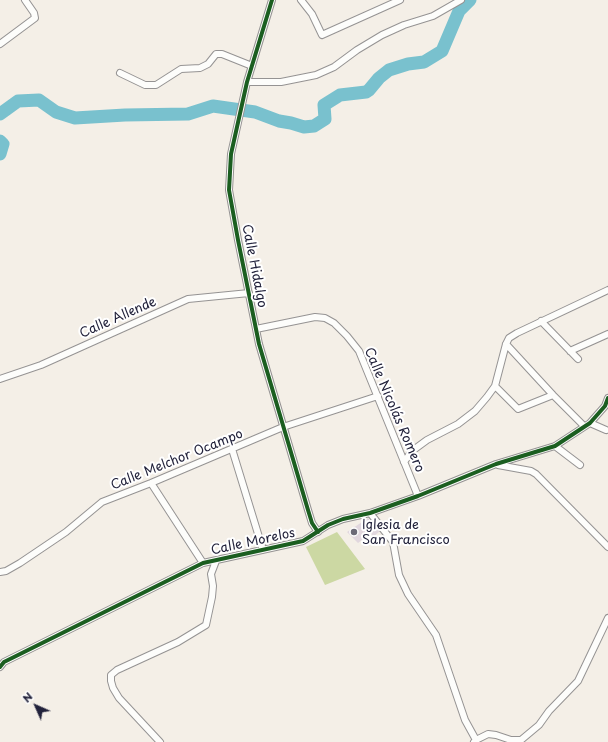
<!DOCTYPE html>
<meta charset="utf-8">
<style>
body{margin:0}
#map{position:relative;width:608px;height:742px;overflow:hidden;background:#f4efe7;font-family:"Playpen Sans",sans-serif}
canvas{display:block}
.north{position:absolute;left:16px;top:686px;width:40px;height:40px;-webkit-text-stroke:3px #fff;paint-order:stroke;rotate:315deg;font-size:11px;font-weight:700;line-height:16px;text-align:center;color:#22223b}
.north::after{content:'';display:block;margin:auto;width:14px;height:18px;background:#22223b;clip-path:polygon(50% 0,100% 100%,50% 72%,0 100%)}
</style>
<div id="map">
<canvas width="608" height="742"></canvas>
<div class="north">N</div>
</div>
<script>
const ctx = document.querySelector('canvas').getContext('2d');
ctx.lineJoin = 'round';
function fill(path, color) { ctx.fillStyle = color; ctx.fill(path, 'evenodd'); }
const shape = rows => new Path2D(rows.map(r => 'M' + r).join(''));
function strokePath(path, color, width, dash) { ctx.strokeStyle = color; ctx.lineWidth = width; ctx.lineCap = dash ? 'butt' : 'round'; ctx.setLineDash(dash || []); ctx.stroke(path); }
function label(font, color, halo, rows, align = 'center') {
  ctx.font = font + ' "Playpen Sans",sans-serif'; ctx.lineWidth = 4; ctx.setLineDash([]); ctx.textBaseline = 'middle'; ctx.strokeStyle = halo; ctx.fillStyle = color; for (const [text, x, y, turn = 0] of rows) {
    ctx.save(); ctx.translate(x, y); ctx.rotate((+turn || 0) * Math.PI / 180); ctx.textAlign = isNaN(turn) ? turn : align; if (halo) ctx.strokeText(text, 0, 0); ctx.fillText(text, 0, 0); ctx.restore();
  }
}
fill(shape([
 [337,532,365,569,325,585,306,547]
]), '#ccd8a3');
strokePath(shape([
 [0,114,18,101,39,100,56,112,75,118,125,115,188,114,213,106,255,112,279,121,291,123,304,127,314,126,325,119,324,105,340,95,366,92,369,90,379,78,389,70,408,64,424,62,442,51,459,11,470,0],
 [0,141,3,144,0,154]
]), '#79c1ce', 13);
fill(shape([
 [368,518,380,531,373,537,371,533,358,543,347,532]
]), '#e1d7de');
const minor = shape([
 [272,0,247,82,231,154,229,190,238,240,259,344,308,510,312,523,318,532],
 [301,0,312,14,322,35,400,0],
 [0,44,35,18,34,13,25,0],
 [120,73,145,85,156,85,181,69,200,68,208,64,216,54,222,54,252,66],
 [247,82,281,82,316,75,334,67,357,50,382,35,404,25,433,16,461,0],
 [541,321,578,359],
 [256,329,315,317,325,318,334,323,347,336,359,351,418,496],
 [506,344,553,395,584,426],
 [570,351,608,334],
 [0,379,41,365,188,299,249,293],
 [495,386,518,409,553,395],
 [590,423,606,430],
 [555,446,580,465],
 [232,449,263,550],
 [404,462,412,451,427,440,458,424,475,411,487,397,495,386,506,344,509,338,517,333,608,290],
 [498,465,531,471,536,474,608,547],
 [151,483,203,563],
 [370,513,393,542,399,575,408,594,436,635,465,720,476,740],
 [0,572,6,571,20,563,66,532,102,502,151,483,283,427,378,396],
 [0,667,4,662,203,563,303,541,328,525,343,519,370,513,418,496,496,464,555,446,590,423,605,406,608,398],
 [160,742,119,698,113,688,111,681,111,675,117,670,178,642,206,625,212,597,213,586,211,574,216,561],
 [474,742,476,740,488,734,496,735,511,740,521,740,539,725,549,711,578,681,608,618]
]);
strokePath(minor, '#959393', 8);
strokePath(minor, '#fdfdfb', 6);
strokePath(shape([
 [272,0,247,82,231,154,229,190,238,240,259,344,308,510,312,523,318,532],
 [0,667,4,662,203,563,303,541,328,525,343,519,370,513,418,496,496,464,555,446,590,423,605,406,608,398]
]), '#1b5e20', 4);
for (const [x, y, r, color] of [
 [354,532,4,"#6c6a77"]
]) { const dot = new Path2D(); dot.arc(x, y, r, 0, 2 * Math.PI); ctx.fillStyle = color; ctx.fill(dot); strokePath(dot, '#fff', 1.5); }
label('13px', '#22223b', '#fff', [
 ["Calle Hidalgo",254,266,79],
 ["Calle Allende",118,318,-24],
 ["Calle Nicolás Romero",394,410,67],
 ["Calle Melchor Ocampo",177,460,-22],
 ["Calle Morelos",253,542,-12]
]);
label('13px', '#22223b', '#fff', [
 ["Iglesia de",362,525],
 ["San Francisco",362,540]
], 'left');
</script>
